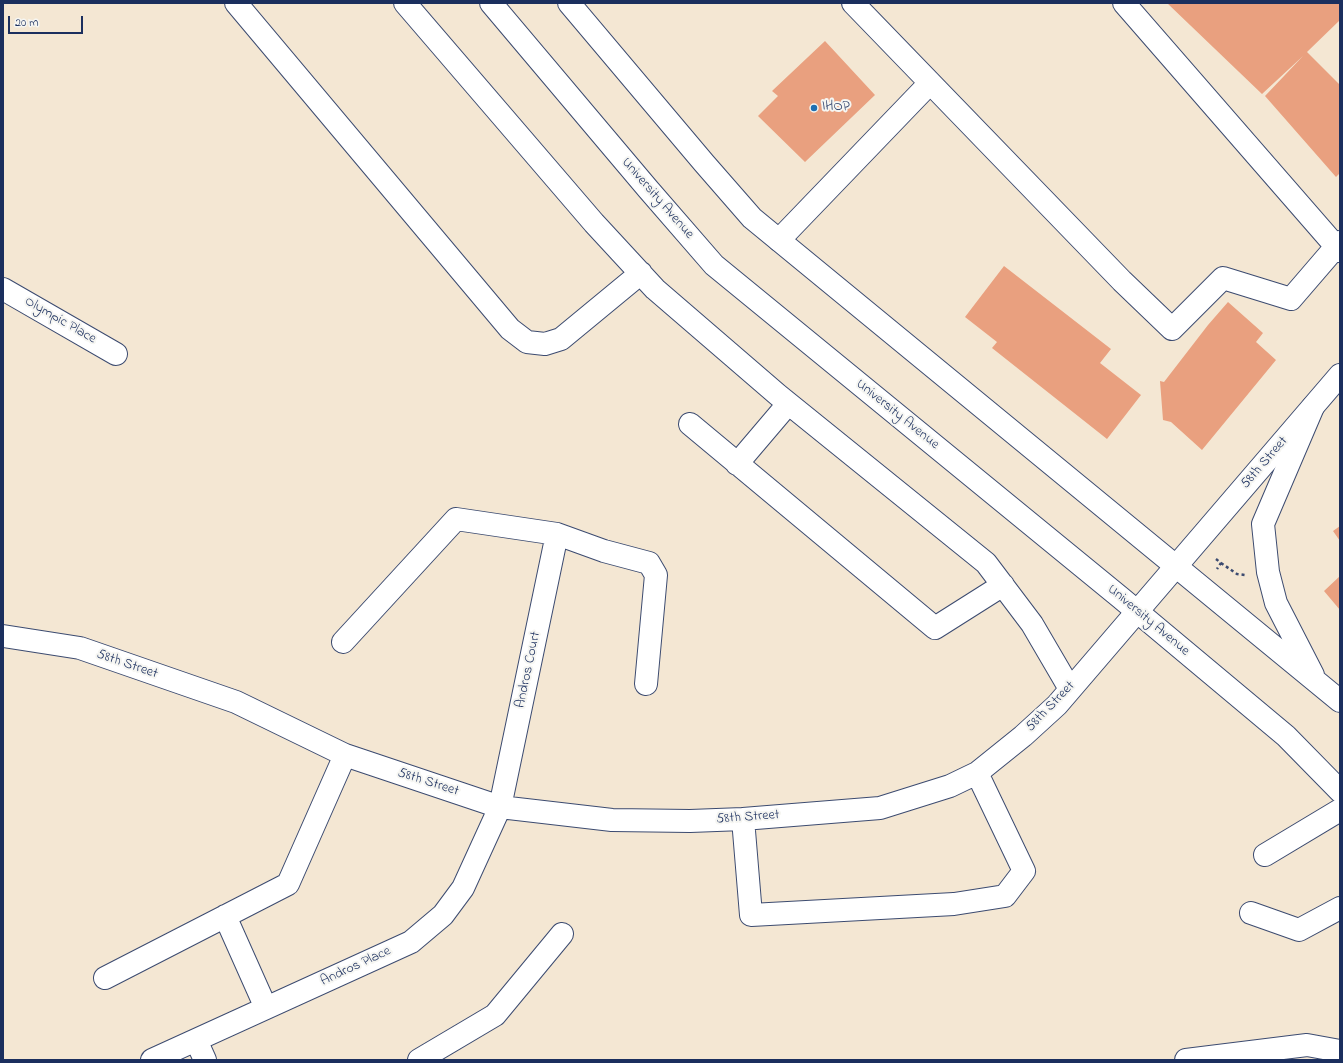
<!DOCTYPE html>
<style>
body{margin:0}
#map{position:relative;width:1343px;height:1063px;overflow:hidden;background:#f4e7d3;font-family:"Indie Flower",sans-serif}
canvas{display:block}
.frame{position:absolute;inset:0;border:4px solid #1b2f5e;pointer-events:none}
.scale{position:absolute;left:8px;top:16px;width:75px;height:18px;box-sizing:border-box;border:2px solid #1b2f5e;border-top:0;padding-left:5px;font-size:12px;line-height:14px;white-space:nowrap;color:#1b2f5e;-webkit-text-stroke:3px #f6f6f2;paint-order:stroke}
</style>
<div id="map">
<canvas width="1343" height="1063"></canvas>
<div class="frame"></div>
<div class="scale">20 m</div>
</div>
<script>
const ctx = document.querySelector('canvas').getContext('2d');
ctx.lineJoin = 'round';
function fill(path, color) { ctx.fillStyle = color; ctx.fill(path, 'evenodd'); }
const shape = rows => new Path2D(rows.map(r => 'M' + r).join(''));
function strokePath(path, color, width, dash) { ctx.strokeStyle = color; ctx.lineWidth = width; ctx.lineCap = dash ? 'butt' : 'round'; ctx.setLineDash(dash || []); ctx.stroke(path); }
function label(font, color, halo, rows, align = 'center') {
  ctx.font = font + ' "Indie Flower",sans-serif'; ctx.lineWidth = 4; ctx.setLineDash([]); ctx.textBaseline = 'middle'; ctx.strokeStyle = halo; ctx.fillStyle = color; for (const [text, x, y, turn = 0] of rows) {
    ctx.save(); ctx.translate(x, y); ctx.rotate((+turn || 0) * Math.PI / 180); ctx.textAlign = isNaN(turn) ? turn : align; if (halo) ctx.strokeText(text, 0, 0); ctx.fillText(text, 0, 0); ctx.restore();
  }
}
fill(shape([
 [1167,3,1340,3,1340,20,1307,52,1340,85,1340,173,1336,177,1265,96,1303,56,1262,94],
 [825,41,875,95,805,162,758,116,778,96,772,91],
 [1004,266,1111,349,1100,363,1141,395,1107,439,992,348,997,342,965,317],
 [1228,302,1263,333,1256,342,1276,360,1202,450,1171,422,1163,420,1160,381,1164,382,1208,325],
 [1340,526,1340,541,1333,531],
 [1340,576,1340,610,1324,591]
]), '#e9a07f');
const minor = shape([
 [236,3,510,329,527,342,545,344,561,339,641,273],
 [405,3,594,223,655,289,778,395,986,563,1032,624,1070,689],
 [853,3,1122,281,1172,329,1223,278,1291,299,1340,242],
 [1124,3,1340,251],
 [779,240,930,83],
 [3,289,116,354],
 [690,424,935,628,1003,585],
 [737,464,788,404],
 [3,636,80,648,236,702,345,755,500,807,612,820,690,821,743,819,880,808,950,786,977,773,1023,736,1057,705,1340,375],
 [343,642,456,519,557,534,604,551,649,563,656,575,646,684],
 [743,819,751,915,954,904,1005,896,1024,871,977,773],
 [1265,855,1340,810],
 [1251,913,1299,930,1340,908],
 [225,916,266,1008],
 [105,978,288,884,345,755],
 [196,1040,205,1060],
 [152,1060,411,942,443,915,463,888,500,807,557,534],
 [419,1060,495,1015,562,934],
 [1186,1060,1307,1045,1340,1051]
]);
const major = shape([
 [491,3,648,189,714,265,1121,598,1286,736,1340,791],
 [569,3,704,163,752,218,1340,701],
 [1313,407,1263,524,1268,572,1276,603,1313,675]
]);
strokePath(minor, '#3c4b70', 24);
strokePath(major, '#3c4b70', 24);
strokePath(shape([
 [1216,559,1221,563,1217,569],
 [1221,563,1237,574,1245,575]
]), '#3c4b70', 2.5, [3, 3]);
strokePath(minor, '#fff', 22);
strokePath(major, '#fff', 22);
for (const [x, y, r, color] of [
 [814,108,4,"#1f6fb2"]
]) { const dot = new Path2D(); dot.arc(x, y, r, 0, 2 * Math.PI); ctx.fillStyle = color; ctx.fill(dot); strokePath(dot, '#f6f6f2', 1.5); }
label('14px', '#1b2f5e', '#f6f6f2', [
 ["IHOP",822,108]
], 'left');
label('14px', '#1b2f5e', '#f6f6f2', [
 ["University Avenue",657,199,49],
 ["Olympic Place",60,321,30],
 ["University Avenue",897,415,39],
 ["58th Street",1265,463,-49],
 ["University Avenue",1148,621,40],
 ["58th Street",127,665,19],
 ["Andros Court",529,670,-78],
 ["58th Street",1051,707,-46],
 ["58th Street",428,783,18],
 ["58th Street",748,818,-4],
 ["Andros Place",356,967,-25]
]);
</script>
